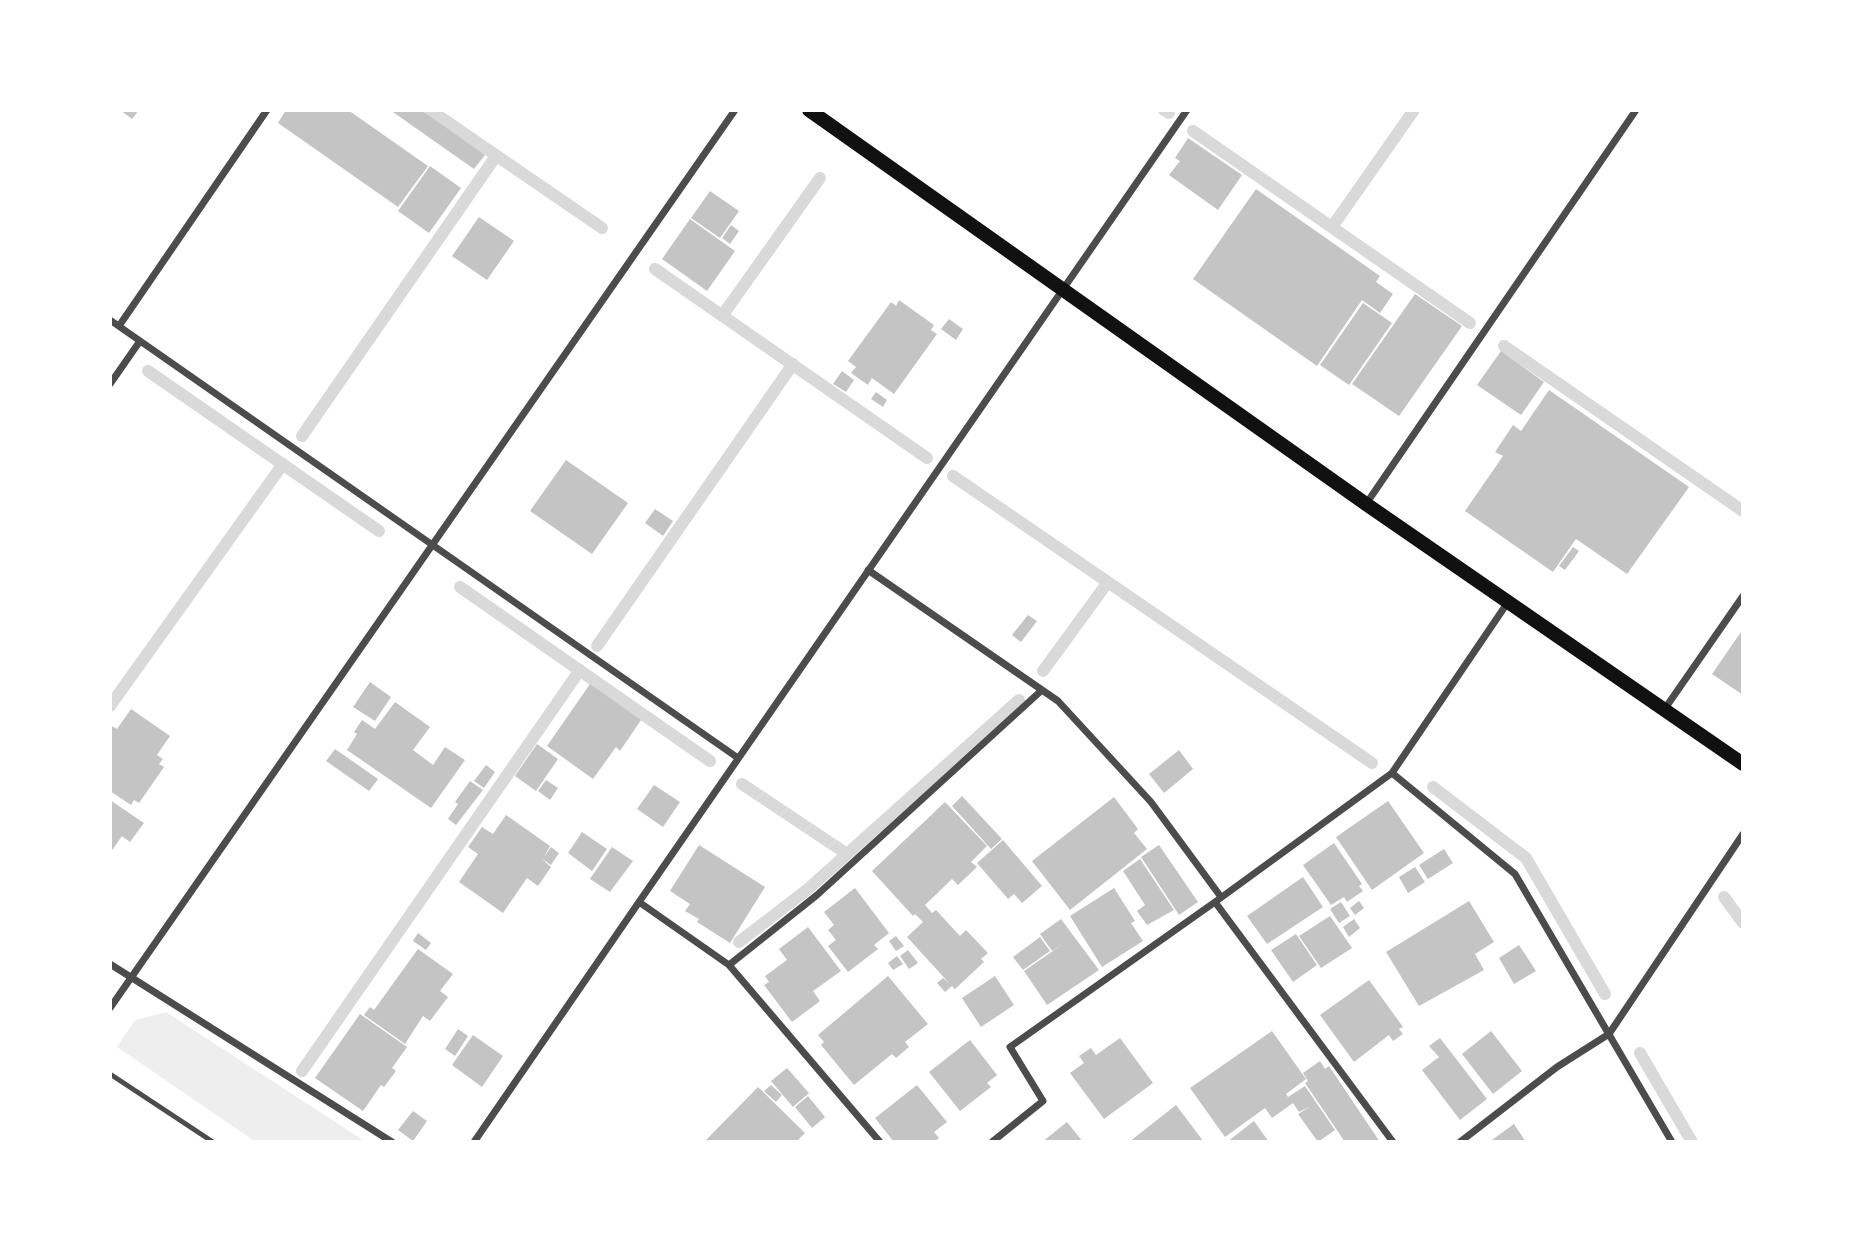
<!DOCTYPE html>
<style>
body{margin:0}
#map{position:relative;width:1853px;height:1252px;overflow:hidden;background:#fff;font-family:"Fira Sans",sans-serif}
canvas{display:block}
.frame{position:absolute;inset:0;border:112px solid #fff;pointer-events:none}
</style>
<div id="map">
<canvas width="1853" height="1252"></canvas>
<div class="frame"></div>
</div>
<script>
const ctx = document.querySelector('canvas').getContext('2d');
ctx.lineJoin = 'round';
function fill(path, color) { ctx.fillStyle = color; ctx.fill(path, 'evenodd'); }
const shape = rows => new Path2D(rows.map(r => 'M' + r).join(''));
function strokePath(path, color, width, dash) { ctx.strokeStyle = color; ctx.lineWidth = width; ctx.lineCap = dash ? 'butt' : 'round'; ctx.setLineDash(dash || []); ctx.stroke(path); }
fill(shape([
 [166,1012,366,1142,256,1142,117,1047,135,1020]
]), '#eee');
strokePath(shape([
 [430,110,602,228],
 [1164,110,1169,113],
 [1193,131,1470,323],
 [1332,227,1414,110],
 [655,269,927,458],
 [722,316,820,178],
 [1504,346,1743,511],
 [148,371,379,531],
 [302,436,496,156],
 [953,476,1372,763],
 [460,587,710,761],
 [597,646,793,364],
 [1043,671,1108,582],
 [110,706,283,464],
 [742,784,847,854],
 [1433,787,1526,858,1605,994],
 [1724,897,1743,923],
 [739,942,808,889,1019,700],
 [1640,1053,1692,1142],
 [302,1071,580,670]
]), '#d9d9d9', 12);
fill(shape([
 [120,110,139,110,132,119],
 [286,110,348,110,428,166,398,207,278,123],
 [390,110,421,110,485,155,474,169],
 [1188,138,1242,175,1218,210,1169,175,1180,161,1175,158],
 [430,166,461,188,429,233,398,211],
 [1256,189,1380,276,1376,282,1393,294,1380,313,1362,300,1317,366,1193,279],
 [710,191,739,211,720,238,691,218],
 [479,217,514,241,487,280,452,256],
 [690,219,735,251,707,291,662,259],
 [731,225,739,231,730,244,722,238],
 [1415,294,1462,326,1399,416,1352,384],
 [899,300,934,325,931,330,937,334,894,394,872,378,868,385,851,373,856,367,848,361,891,302,896,306],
 [1363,303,1392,323,1349,385,1320,365],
 [949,319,963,329,956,340,941,329],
 [1501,351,1544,382,1521,415,1477,385],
 [842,371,854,380,846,392,833,384],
 [1549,390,1689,487,1627,574,1576,539,1553,572,1465,511,1503,456,1495,452,1513,425,1521,431],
 [876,392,887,400,883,407,871,399],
 [566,460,628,503,592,554,530,511],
 [655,509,673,521,663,536,645,523],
 [1573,547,1579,551,1565,570,1559,566],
 [1028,615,1037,621,1021,642,1012,635],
 [1743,629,1743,695,1712,674],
 [370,682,391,697,375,721,353,707],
 [590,684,641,720,620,751,616,747,593,779,547,746],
 [395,702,430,727,413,750,433,765,445,747,465,760,431,808,347,750,357,734,354,732,362,720,375,729],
 [131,709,170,736,157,755,163,759,159,764,164,767,139,803,134,800,131,805,110,791,110,725,117,729],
 [537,744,558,759,536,791,515,776],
 [335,749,378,779,369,791,326,761],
 [1179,750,1193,769,1164,793,1149,774],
 [486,765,495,772,484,788,474,781],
 [546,780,558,788,550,800,538,791],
 [470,781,483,790,456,825,448,819,458,804,455,802],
 [654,785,680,802,663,827,637,809],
 [962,796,1002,839,991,849,952,806],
 [1114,797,1138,829,1134,833,1147,849,1070,910,1032,861],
 [110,800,144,823,130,842,122,836,110,853],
 [1388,801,1424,853,1372,890,1336,837],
 [945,802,987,846,971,862,977,867,958,885,952,879,925,905,932,913,936,910,960,936,966,930,988,953,981,959,984,962,955,989,952,986,945,992,937,983,943,978,949,983,907,937,923,922,915,914,913,916,872,871],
 [506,815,550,846,544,857,551,847,559,853,551,865,541,858,551,867,538,886,527,878,503,913,459,882,478,854,468,847,482,827,493,834],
 [582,832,607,849,592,871,568,853],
 [1003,840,1042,886,1022,903,1014,894,1008,899,977,863],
 [1334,843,1362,884,1359,886,1363,891,1347,902,1344,897,1331,905,1303,865],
 [699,845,765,887,730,943,697,922,699,919,685,911,690,904,670,891],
 [1159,845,1198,902,1179,915,1141,857],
 [612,847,633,861,610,892,590,879],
 [1444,849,1453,863,1428,879,1419,865],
 [1140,859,1174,910,1147,925,1137,911,1145,905,1123,871],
 [1415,867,1425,882,1408,893,1399,877],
 [1303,877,1323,907,1267,944,1247,916],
 [855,888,889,933,874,945,878,949,848,972,828,946,836,940,828,930,834,925,824,912],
 [1114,888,1135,921,1131,923,1143,941,1102,967,1070,916],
 [1359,901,1364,908,1355,915,1350,908],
 [1469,901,1494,942,1475,954,1484,970,1419,1006,1386,952],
 [1341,902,1350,916,1339,923,1330,909],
 [1330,916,1352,948,1321,968,1299,936],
 [1061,919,1099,970,1047,1005,1024,971,1063,944,1052,951,1040,934],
 [1354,919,1360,928,1349,937,1343,927],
 [808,927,841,971,813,991,820,1001,792,1022,764,985,769,982,765,976,787,960,779,949],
 [418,933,431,943,426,950,413,941],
 [1296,934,1317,965,1293,982,1271,950],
 [896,936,904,946,896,951,889,941],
 [1040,937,1050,951,1023,970,1013,957],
 [1519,945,1536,971,1514,984,1499,958],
 [418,949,453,974,440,991,448,997,430,1021,423,1016,405,1044,364,1015,370,1007,374,1010],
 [908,950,918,963,909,969,900,956],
 [897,956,903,964,893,970,888,963],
 [888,976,928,1024,905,1042,909,1047,896,1058,892,1054,854,1085,821,1045,824,1042,818,1035],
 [995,976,1014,1005,981,1027,962,998],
 [1369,980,1403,1027,1399,1029,1403,1034,1393,1041,1389,1035,1354,1062,1320,1015],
 [360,1014,407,1047,392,1068,396,1071,384,1087,381,1085,363,1111,315,1078],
 [458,1029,468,1036,455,1056,445,1049],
 [1272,1031,1306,1079,1286,1094,1288,1097,1305,1086,1335,1130,1318,1142,1298,1114,1311,1106,1299,1112,1293,1103,1272,1118,1265,1108,1225,1137,1190,1088],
 [1491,1031,1522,1071,1493,1094,1462,1054],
 [473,1035,503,1056,482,1087,452,1065],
 [1120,1038,1153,1083,1104,1119,1070,1073,1084,1063,1079,1056,1091,1048,1096,1055],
 [1440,1038,1487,1099,1460,1120,1422,1070,1439,1057,1429,1046],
 [970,1040,997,1075,987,1083,991,1087,960,1111,929,1072],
 [1320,1061,1325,1069,1329,1066,1380,1142,1345,1142,1305,1083,1308,1081,1303,1073],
 [787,1068,809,1093,793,1107,771,1081],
 [771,1085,782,1095,776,1102,764,1091],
 [917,1085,947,1122,934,1132,939,1138,934,1142,894,1142,875,1118],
 [758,1087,805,1133,796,1142,704,1142],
 [808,1096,825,1117,812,1128,795,1107],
 [1176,1105,1204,1142,1129,1142],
 [413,1111,427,1121,413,1141,398,1130],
 [1254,1121,1269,1142,1227,1142],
 [1067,1122,1083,1142,1042,1142],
 [1514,1124,1526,1142,1489,1142]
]), '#c4c4c4');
strokePath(shape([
 [110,1074,213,1142]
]), '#4c4c4c', 5);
strokePath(shape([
 [110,320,738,758],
 [119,326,267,110],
 [110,384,140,341],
 [1366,504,1636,110],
 [868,570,1058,701,1151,802,1221,897],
 [1664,710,1743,596],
 [1392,773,1515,874,1672,1142],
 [1215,902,1393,1142],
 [110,964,392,1142],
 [729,965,817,895,1042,690],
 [110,1008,735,110],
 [474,1142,639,902],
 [880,1142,729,965,639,902,1187,110],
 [992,1142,1043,1101,1010,1047,1215,902,1392,773,1508,602],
 [1460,1142,1557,1067,1609,1034,1743,834]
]), '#4c4c4c', 7);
strokePath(shape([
 [809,110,1366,504,1743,764]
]), '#111', 14);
</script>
